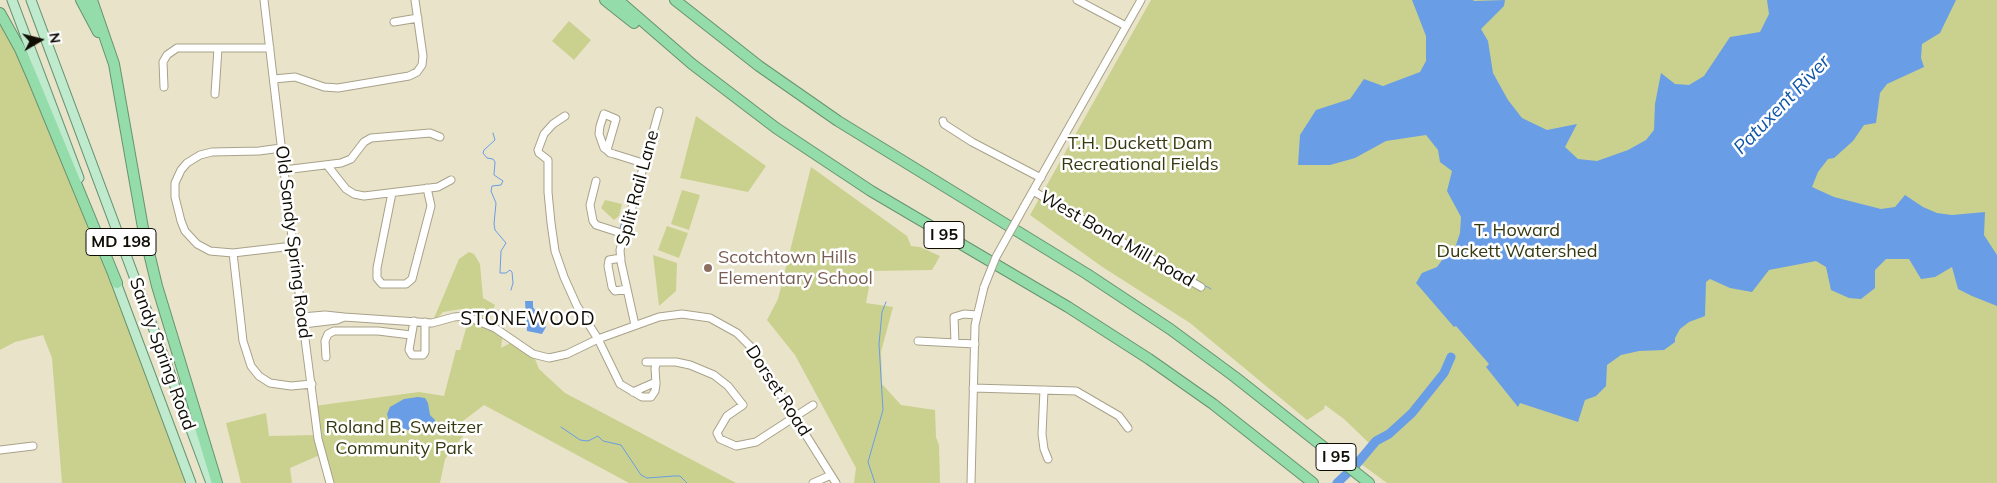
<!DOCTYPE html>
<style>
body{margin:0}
#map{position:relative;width:1997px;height:483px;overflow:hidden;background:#e9e3c9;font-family:Mulish,sans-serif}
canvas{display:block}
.north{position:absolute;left:15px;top:15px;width:50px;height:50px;-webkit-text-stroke:4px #fff;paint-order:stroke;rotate:82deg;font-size:14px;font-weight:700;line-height:20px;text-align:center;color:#100d05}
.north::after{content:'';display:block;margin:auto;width:18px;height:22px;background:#100d05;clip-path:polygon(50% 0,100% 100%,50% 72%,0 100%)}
</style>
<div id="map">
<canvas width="1997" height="483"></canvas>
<div class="north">N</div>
</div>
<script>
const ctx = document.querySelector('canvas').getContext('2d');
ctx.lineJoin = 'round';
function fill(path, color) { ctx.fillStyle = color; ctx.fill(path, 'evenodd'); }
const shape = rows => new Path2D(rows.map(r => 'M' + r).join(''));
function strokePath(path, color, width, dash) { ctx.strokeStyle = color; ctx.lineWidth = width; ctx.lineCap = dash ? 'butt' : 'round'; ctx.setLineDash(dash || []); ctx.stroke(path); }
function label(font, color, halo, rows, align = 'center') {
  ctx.font = font + ' Mulish,sans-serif'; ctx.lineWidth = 5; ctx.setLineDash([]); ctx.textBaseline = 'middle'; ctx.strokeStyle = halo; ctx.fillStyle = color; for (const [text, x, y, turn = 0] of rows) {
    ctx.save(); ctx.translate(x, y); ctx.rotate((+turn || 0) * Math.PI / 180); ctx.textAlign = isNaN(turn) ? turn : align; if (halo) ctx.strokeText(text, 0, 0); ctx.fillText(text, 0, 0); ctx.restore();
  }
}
fill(shape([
 [1151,0,1997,0,1997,483,1387,483,1357,461,1370,444,1344,419,1325,405,1324,409,1307,420,1190,323,1101,266,1030,215],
 [0,13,20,49,191,483,62,483,52,358,43,335,15,342,0,350],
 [569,21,591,40,574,60,552,41],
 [696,116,766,166,748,192,680,178],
 [811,167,907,236,911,246,920,247,940,256,932,270,872,271,866,303,893,307,881,352,882,384,901,405,935,410,936,437,939,445,940,483,854,483,856,468,795,355,767,320,778,299],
 [682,190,700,195,689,230,671,224],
 [605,200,622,204,619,216,614,220,601,208],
 [667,226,688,233,679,258,658,250],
 [469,252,474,254,480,264,483,298,495,305,488,324,503,333,501,348,514,341,533,354,539,369,565,393,736,483,629,483,484,405,463,421,463,436,445,459,440,483,330,483,322,454,290,468,292,483,241,483,226,423,266,413,269,436,317,435,314,406,419,392,444,396,456,350,460,350,471,310,461,309,443,312,432,323,459,259],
 [653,255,677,263,676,291,659,306]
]), '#cad18f');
fill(shape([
 [1412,0,1473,0,1474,1,1505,0,1504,6,1481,29,1488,41,1493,73,1508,100,1522,118,1547,130,1577,124,1565,147,1578,159,1597,161,1628,150,1646,140,1654,130,1655,104,1661,73,1675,84,1689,85,1704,76,1730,37,1760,32,1769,14,1767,0,1956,0,1940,33,1922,44,1921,58,1924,67,1887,84,1880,93,1876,123,1864,125,1853,141,1834,158,1828,159,1818,172,1812,187,1834,197,1881,209,1895,207,1905,195,1923,207,1937,213,1952,215,1985,212,1984,235,1997,255,1997,306,1972,296,1958,289,1952,267,1935,277,1921,279,1909,259,1886,259,1875,270,1875,288,1861,299,1849,298,1831,290,1826,267,1816,261,1769,270,1752,292,1730,288,1710,279,1706,282,1705,316,1689,322,1680,329,1675,338,1675,342,1664,350,1639,351,1621,355,1607,365,1606,386,1596,396,1585,400,1578,422,1520,403,1518,407,1486,367,1489,364,1456,326,1454,327,1416,283,1422,273,1437,267,1445,256,1455,248,1460,233,1461,217,1447,191,1452,171,1440,162,1438,150,1426,135,1386,141,1355,158,1330,165,1298,165,1300,135,1316,110,1350,99,1364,79,1383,86,1420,72,1426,61,1426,36],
 [525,301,533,301,533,307,546,327,542,334,527,331],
 [418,397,425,398,428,403,430,415,435,420,435,429,428,433,411,431,394,426,389,422,387,414,390,407,404,399]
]), '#699de5');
strokePath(shape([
 [493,133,495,140,484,150,483,153,487,158,493,159,495,162,494,175,503,181,501,185,492,186,491,191,496,203,494,224,495,230,506,243,501,251,500,273,506,273,510,270,512,272,513,283,511,290],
 [620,228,622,222],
 [1137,246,1184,273],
 [1202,284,1211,289],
 [561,427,580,440,588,441,598,436,603,441,621,445,641,475,647,478,674,476,680,476,687,483],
 [875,483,868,462,883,410,879,344,882,312,886,302]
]), '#699de5', 1);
strokePath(shape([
 [1337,483,1355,466,1376,441,1389,434,1412,413,1444,373,1451,357]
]), '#699de5', 9);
const minor = shape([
 [264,0,293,246,318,439,330,483],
 [1077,0,1126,26],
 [394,22,418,18],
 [274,79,295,77,324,87,338,88,409,76,417,72,422,65,423,56,415,0],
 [164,87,163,62,167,55,177,48,270,48],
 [215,94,218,48],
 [565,116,553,124,544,134,538,150,539,153,548,160,548,192,551,223,555,251,564,277,577,306,598,339,620,384,642,397,651,397,655,391,656,384,655,368,657,362],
 [943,121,944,124,972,142,1041,178],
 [281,148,259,151,212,152,200,155,187,163,181,170,175,183,175,197,181,221,185,231,197,244,210,251,233,253,293,246],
 [607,150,616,119,604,114,600,126,599,134,604,148,607,150,610,153,614,154,646,164],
 [327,165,346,189,354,194,364,196,438,187,451,180],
 [284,170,341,163,351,159,364,142,371,138,430,133,440,137],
 [596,181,590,205,593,221,596,225,624,234],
 [1033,191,1201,287],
 [392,193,377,268,377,278,382,284,406,284,412,279,431,206,427,188],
 [1025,205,1141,0],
 [233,253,243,341,251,366,259,376,270,383,291,386,312,384],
 [621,258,609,260,608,266,612,287,615,291,627,289],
 [302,317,325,315,344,317],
 [414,321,409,350,412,355,423,355,425,352,425,322],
 [303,324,337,320,344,317,432,323,454,317,466,316,495,328,533,354,549,358,567,354,598,339,659,317,682,314,710,318,737,333,750,346,836,483],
 [635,325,621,262,620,250,659,111],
 [918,341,975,344],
 [955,343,954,317,964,314,977,315],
 [326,357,325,341,328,334,334,331,378,331,411,335],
 [646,362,676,362,690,365,714,375,728,386,743,405,727,416,717,433,720,439,736,446,756,442,813,405],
 [973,388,1076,391,1119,416,1128,428],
 [1044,390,1042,434,1044,449,1048,459],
 [633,392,656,382],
 [0,450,33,446],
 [813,483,831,475],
 [971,483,975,325,984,287]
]);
const major = shape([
 [12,0,79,178],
 [31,0,211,483],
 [114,277,191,483]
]);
const highway = shape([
 [81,0,98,32],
 [92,0,114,64,143,228,157,286,217,483],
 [605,0,634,23],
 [618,0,692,64,776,128,871,191,1068,307,1149,359,1213,404,1313,483],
 [675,0,759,66,838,121,1087,274,1170,329,1235,377,1369,483],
 [0,13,20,49,33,79,117,283]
]);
strokePath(minor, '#a8a28a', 9);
strokePath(major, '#669471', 11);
strokePath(highway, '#669471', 12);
strokePath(minor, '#fff', 7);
strokePath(major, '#bfeacd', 9);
strokePath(highway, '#95dcab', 10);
const minorBridge = shape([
 [984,287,996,257,1025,205]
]);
strokePath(minorBridge, '#a8a28a', 9, []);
strokePath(minorBridge, '#fff', 7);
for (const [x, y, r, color] of [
 [708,268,5,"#8d6e63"]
]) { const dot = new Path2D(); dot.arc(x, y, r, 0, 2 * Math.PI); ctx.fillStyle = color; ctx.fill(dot); strokePath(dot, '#fff', 2); }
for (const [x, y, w] of [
 [944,235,40],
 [121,242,70],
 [1336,457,40]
]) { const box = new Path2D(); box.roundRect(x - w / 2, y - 13.5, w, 27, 4); ctx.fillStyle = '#fff'; ctx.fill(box); strokePath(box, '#100d05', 1); }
label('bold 16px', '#100d05', null, [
 ["I 95",944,235],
 ["MD 198",121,242],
 ["I 95",1336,457]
]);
label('18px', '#363a11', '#fff', [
 ["T.H. Duckett Dam",1140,144],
 ["Recreational Fields",1140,165],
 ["T. Howard",1517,231],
 ["Duckett Watershed",1517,252],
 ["Roland B. Sweitzer",404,428],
 ["Community Park",404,449]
]);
label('18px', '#100d05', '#fff', [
 ["Split Rail Lane",638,188,-75],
 ["West Bond Mill Road",1117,239,30],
 ["Old Sandy Spring Road",293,242,83],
 ["Sandy Spring Road",162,354,70],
 ["Dorset Road",778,391,57]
]);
label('18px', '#785e54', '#fff', [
 ["Scotchtown Hills",718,258],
 ["Elementary School",718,279]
], 'left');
label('italic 19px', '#0f55aa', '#fff', [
 ["Patuxent River",1782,105,-46]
]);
ctx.letterSpacing = '1px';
label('19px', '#100d05', '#fff', [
 ["STONEWOOD",528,319]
]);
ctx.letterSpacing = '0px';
</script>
